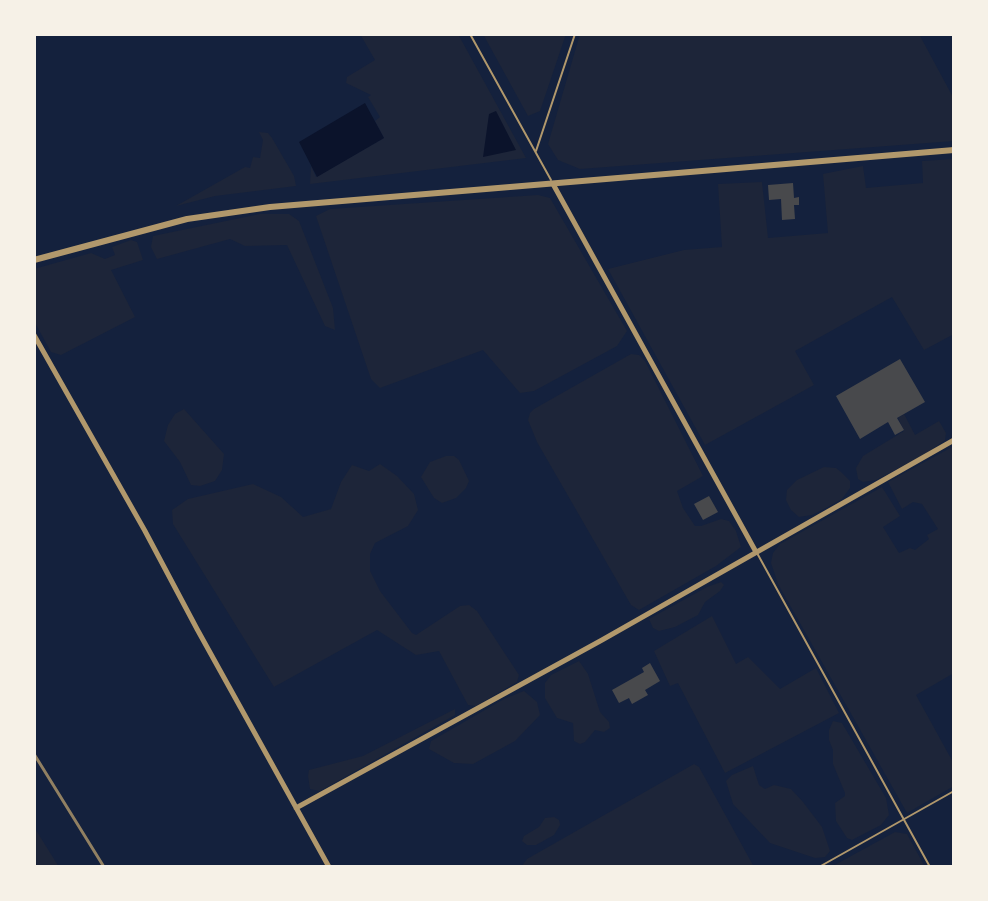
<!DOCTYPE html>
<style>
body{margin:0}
#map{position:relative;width:988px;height:901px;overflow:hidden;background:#14213d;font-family:"PT Sans Narrow",sans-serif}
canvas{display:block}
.frame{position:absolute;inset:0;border:36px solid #f6f1e7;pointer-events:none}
</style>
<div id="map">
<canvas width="988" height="901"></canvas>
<div class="frame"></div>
</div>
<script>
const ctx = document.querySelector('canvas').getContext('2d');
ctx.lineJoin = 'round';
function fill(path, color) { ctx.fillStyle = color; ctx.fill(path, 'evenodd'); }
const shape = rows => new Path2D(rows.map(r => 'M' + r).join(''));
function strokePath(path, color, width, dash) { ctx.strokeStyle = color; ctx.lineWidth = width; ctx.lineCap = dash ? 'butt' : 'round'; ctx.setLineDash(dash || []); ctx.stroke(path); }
fill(shape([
 [360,34,458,34,526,158,310,184,311,166,316,177,384,138,375,121,380,117,368,97,371,95,346,83,347,77,375,60],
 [483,34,566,34,540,111,528,116],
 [580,34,919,34,954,99,954,141,580,169,558,160,548,144],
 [259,132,268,133,272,138,294,176,296,186,215,196,176,206,245,167,250,168,253,157,260,158,263,140],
 [954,159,954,334,924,350,892,297,795,351,814,385,705,445,608,269,684,250,722,247,718,184,762,182,768,238,828,233,823,174,863,166,866,188,923,183,922,161],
 [538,195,550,198,627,331,617,346,534,391,520,393,483,350,380,388,371,379,316,216,330,209],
 [260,214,289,214,299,221,333,308,335,330,325,326,287,245,245,246,230,239,157,259,151,247,153,236],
 [131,240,137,242,143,260,111,270,135,317,61,355,51,352,34,321,34,269,91,253,105,259,115,255,112,247],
 [631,354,639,355,645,361,703,476,677,491,683,508,695,526,701,526,721,519,729,521,736,531,741,547,716,566,639,610,631,605,537,442,528,420,530,413,534,409],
 [184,409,224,454,222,470,215,481,200,486,191,485,180,462,164,441,168,425,175,414],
 [904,414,915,435,939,421,946,433,945,440,924,455,876,480,863,482,858,479,856,468,863,456,904,431,898,418],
 [954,446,954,673,916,695,954,764,954,786,907,813,778,584,771,563,773,553,780,544,882,487,900,516,883,527,899,553,910,548,915,550,929,539,927,535,938,529,922,504,913,502,902,509,888,482],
 [446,456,454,456,459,460,469,481,466,488,456,498,442,503,434,498,421,477,430,462],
 [380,464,397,476,414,494,418,510,408,526,375,543,370,554,370,571,380,591,412,633,416,635,460,606,469,605,477,611,519,675,517,682,476,706,468,705,439,651,416,655,377,630,274,687,173,524,172,510,188,499,253,484,281,497,303,517,331,509,341,482,352,465,369,471],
 [824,467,836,468,841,472,850,481,850,488,842,499,828,507,812,515,799,517,791,510,786,500,787,490,797,480],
 [721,582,724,585,720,591,705,602,698,615,675,627,659,631,653,628,649,619,707,587],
 [712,616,736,664,748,657,780,689,816,668,839,713,725,773,678,683,670,686,654,651],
 [579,661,588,674,600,712,609,722,610,728,604,732,595,730,585,742,580,744,574,741,573,723,557,718,545,698,545,683,551,675],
 [524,691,537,702,540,715,515,741,473,764,454,763,429,749,431,741,504,699],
 [455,709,455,715,320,791,310,789,308,776,309,770,363,756],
 [833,721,842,723,886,798,889,815,881,825,852,840,847,838,836,821,835,803,845,796,845,793,833,764,833,750,829,740,829,730],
 [694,764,699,767,754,867,521,867,527,859],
 [753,766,759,785,765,789,774,785,791,789,803,802,822,827,830,851,825,857,815,858,770,843,733,804,726,781,732,775],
 [554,817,559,820,560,825,554,835,536,845,527,845,522,841,524,836,539,827,545,818],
 [34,827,59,867,34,867],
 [895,832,907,834,925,867,831,867]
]), '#1d2539');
fill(shape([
 [365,103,384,138,317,177,299,142],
 [496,111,516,150,483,157,489,114]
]), '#0b132b');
fill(shape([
 [793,183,794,198,799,197,799,205,794,205,795,219,782,220,781,199,769,200,768,185],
 [900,359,925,402,897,418,904,430,895,435,888,422,860,439,836,396],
 [709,496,718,512,703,520,694,504],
 [650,663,660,681,645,690,648,695,632,704,629,698,619,703,612,690,644,672,642,668]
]), '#48494c');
strokePath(shape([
 [470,34,551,180],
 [536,151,575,34],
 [757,553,930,867],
 [819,867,954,791]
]), '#b1986c', 2);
strokePath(shape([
 [553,184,756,552],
 [34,335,145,531,197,629,329,867],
 [296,808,602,640,954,440]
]), '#b1986c', 5);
strokePath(shape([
 [34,260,187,219,270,207,954,150]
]), '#b1986c', 6);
strokePath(shape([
 [34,754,104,867]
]), '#918062', 3);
</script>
